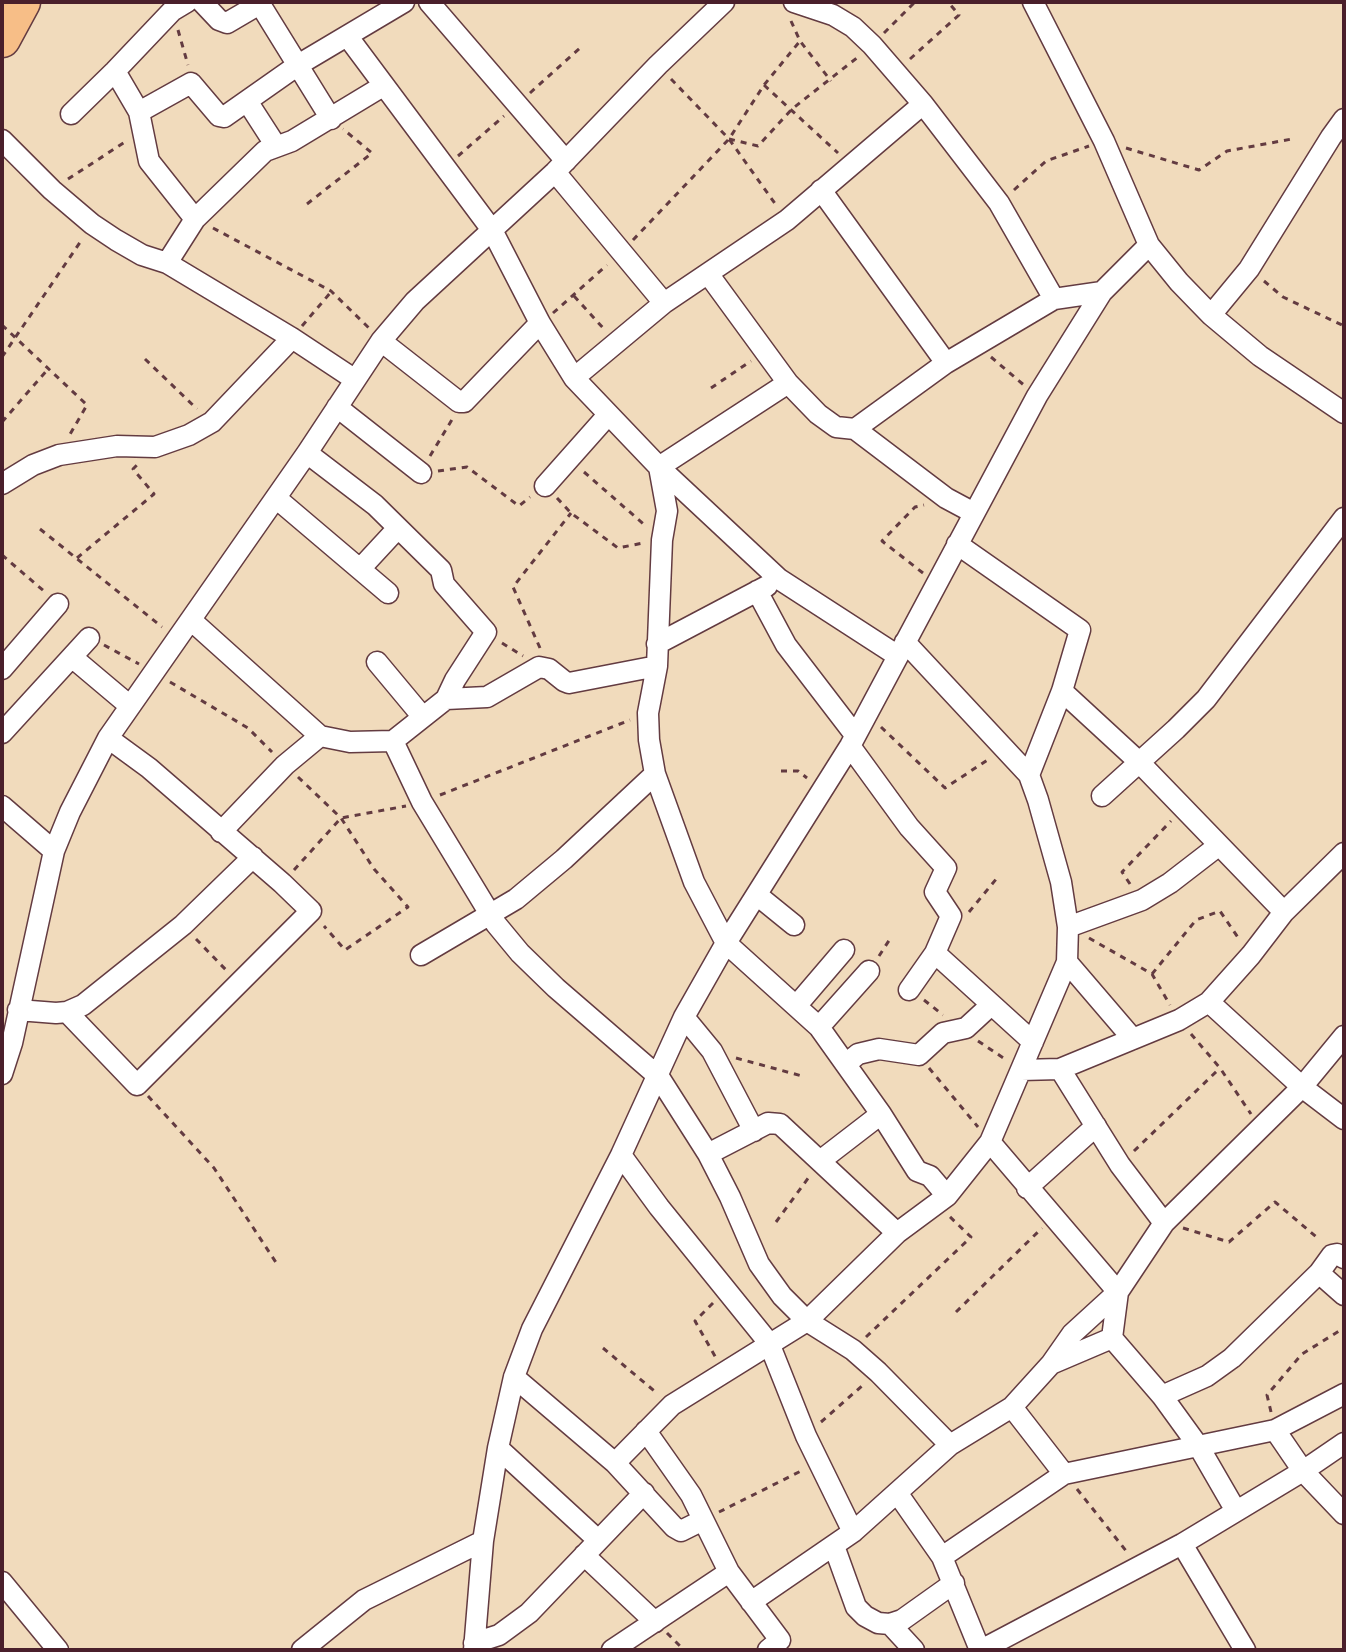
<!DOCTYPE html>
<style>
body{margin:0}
#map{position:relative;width:1346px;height:1652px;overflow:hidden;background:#f1dbbc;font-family:Cardo,serif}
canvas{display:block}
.frame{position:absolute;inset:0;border:4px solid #4a1f2b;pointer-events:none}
</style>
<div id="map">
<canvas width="1346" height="1652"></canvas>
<div class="frame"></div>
</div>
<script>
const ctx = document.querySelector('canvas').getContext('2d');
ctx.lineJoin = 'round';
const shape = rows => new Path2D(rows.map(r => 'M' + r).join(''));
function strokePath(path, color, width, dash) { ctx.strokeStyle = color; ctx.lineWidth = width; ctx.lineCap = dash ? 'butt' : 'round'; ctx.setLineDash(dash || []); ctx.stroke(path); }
const street = shape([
 [202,2,219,20,227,23,256,6,263,9,331,119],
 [429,2,566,161],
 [794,2,833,15,853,27,872,45,923,104,999,203,1054,299],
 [1033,2,1104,141,1149,245,1179,282,1211,315,1260,356,1344,413],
 [348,37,492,230,540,323,574,378,659,467,779,579,898,656],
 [115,71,139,112,149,161,195,219],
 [247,101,276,146],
 [139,112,191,83,219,116,224,117,298,65,404,2],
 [71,114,115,71,172,11,187,2],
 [2,140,52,190,92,224,116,240,142,255,167,263,292,338,354,379],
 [555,172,664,303],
 [821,190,946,363],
 [167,263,195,219,265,151,292,141,383,86],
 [709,275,788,383,818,414,836,427,855,429,946,498,974,513],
 [1211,315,1249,269,1331,137,1344,119],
 [381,341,459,402,464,402,540,323],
 [574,378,664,303,787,220,923,104],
 [337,407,421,473],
 [855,429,946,363,1054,299,1102,292],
 [659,467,667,511,662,540,657,666,648,713,649,740,655,774,694,882,726,943,819,1027,881,1114,917,1171,930,1176,947,1196],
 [659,467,788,383],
 [2,484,33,465,59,455,117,446,155,447,189,435,212,422,292,338],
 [545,486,608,415],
 [276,498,388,593],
 [957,544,1080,630,1062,691,1029,775],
 [360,569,397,529],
 [757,591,786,645,855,735],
 [192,621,320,736,350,742,393,741,446,699,455,680,486,632,444,584,441,570,375,505,307,453],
 [657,644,767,586],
 [73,658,130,706],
 [377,662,422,716],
 [2,669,58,604],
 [1062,691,1138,761,1284,912],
 [446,699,487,697,539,667,549,669,564,681,569,683,657,666],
 [2,733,89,638],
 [393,741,422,802,496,924,520,953,556,988,659,1077,708,1154,730,1197,759,1264,782,1296,807,1321,853,1350,878,1372,950,1445],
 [850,746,909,827,946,868,935,892,951,916,935,953,909,990],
 [1102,796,1176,729,1206,699,1344,518],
 [2,806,54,851],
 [221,832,285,765,320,736],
 [757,895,794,925],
 [1068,927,1142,900,1170,883,1218,846],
 [935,953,1033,1042],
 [421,955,516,899,564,859,655,774],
 [1067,962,1133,1039],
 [1209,1002,1302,1087,1344,1119],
 [797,1005,844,950],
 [18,1010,56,1013,67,1012,83,1005,183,925,253,857],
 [67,1012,137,1085,311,911,282,883,149,768,108,738],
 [684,1017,712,1051,754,1131],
 [819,1027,869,971],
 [846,1064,858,1054,879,1049,919,1055,943,1033,966,1028,991,1005],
 [1060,1069,1120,1165,1164,1223],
 [1021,1070,1060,1069,1179,1020,1209,1002,1251,955,1284,912,1344,853],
 [2,1074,12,1043,54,851,70,812,108,738,307,453,381,341,415,301,555,172,658,65,724,2],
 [990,1142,1118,1292,1112,1338,1162,1396,1199,1447,1236,1511],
 [708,1154,768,1123,780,1124,897,1233],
 [621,1155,659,1207,769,1343,806,1436,853,1532],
 [820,1161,881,1114],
 [1027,1188,1096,1126],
 [1319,1273,1344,1295],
 [1051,1364,1112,1338],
 [514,1377,615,1463,674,1527,681,1531,703,1520],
 [1162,1396,1207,1376,1232,1358,1319,1273,1332,1255,1337,1254,1344,1258],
 [1012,1407,1064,1474],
 [1275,1430,1303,1471,1344,1514],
 [646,1431,691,1495,729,1572,780,1640,768,1650],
 [498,1448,598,1540],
 [615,1463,672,1405,807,1321,897,1233,947,1196,990,1142,1067,962,1068,927,1061,882,1038,800,1029,775,905,642],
 [898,1494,942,1557,980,1650],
 [1182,1544,1245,1650],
 [834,1546,856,1607,865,1616,878,1623,890,1624,902,1620,954,1583],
 [584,1555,655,1622],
 [942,1557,1064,1474,1275,1430,1344,1394],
 [2,1582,58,1650],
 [751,1602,853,1532,950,1445,1012,1407,1051,1364,1072,1334,1118,1292,1164,1223,1302,1087,1344,1036],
 [890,1624,914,1650],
 [474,1643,499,1635,529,1613,644,1493],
 [302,1650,364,1600,483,1541],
 [474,1650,483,1541,498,1448,514,1377,532,1329,621,1155,684,1017,726,943,850,746,1037,396,1102,292,1149,245],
 [612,1650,729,1572],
 [981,1650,1182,1544,1303,1471,1344,1443]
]);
const highway = shape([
 [2,39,22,2]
]);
strokePath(street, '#633b41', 23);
strokePath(highway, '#633b41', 39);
strokePath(shape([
 [791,21,800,41,831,81],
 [178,30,188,65],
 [884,33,915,2],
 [910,59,959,15,948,2],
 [671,79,729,139,776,205],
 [764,85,838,153],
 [530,93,581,47],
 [729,139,758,146,792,109,858,57],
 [1126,148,1199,170,1227,151,1292,139],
 [458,156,504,116],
 [68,179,125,142],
 [1014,190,1046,161,1089,146],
 [307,204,372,153,343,129],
 [213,228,331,291,370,329],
 [633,240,729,139,764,85,800,41],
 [1264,281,1283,297,1344,326],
 [574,296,604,329],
 [553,313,607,265],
 [2,325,87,405,69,436],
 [302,326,331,292],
 [2,357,83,238],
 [991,357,1025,386],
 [145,359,197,409],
 [711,388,751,361],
 [2,422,48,369],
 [430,456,453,418],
 [438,471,467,467,519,506,530,497],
 [584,472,647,527],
 [557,498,571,513,618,548,643,543],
 [40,529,162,627],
 [2,555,45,592],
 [77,558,154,494,133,469,138,464],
 [923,573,882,541,915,507,924,505],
 [502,643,523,656],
 [104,645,139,664],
 [540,648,513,587,571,513],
 [170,682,248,728,272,752],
 [881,727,945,788,989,759],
 [781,771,798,771,807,778],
 [298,777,341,818,374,869,408,907,345,950,324,926],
 [440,795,630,720],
 [294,870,341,818,406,806],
 [1130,884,1122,872,1171,821],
 [969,912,997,878],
 [1089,938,1152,974,1170,1005],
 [196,939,227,971],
 [879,956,890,939],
 [1152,974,1196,920,1220,911,1239,939],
 [924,1000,943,1015],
 [1191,1034,1220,1068,1251,1114],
 [978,1041,1005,1059],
 [736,1058,802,1076],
 [929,1068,978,1127],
 [148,1096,214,1168,277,1264],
 [1134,1151,1220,1068],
 [776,1222,809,1177],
 [1183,1228,1229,1242,1275,1202,1320,1240],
 [713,1303,695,1321,716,1358],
 [956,1312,1042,1228],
 [866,1337,971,1237,948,1215],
 [603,1348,658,1394],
 [1271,1412,1267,1395,1302,1354,1344,1328],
 [821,1422,863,1385],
 [1077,1489,1127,1552],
 [719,1512,801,1471],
 [667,1633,684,1650]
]), '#633b41', 3, [6, 6]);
strokePath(street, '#fff', 20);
strokePath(highway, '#f7be87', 36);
</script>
